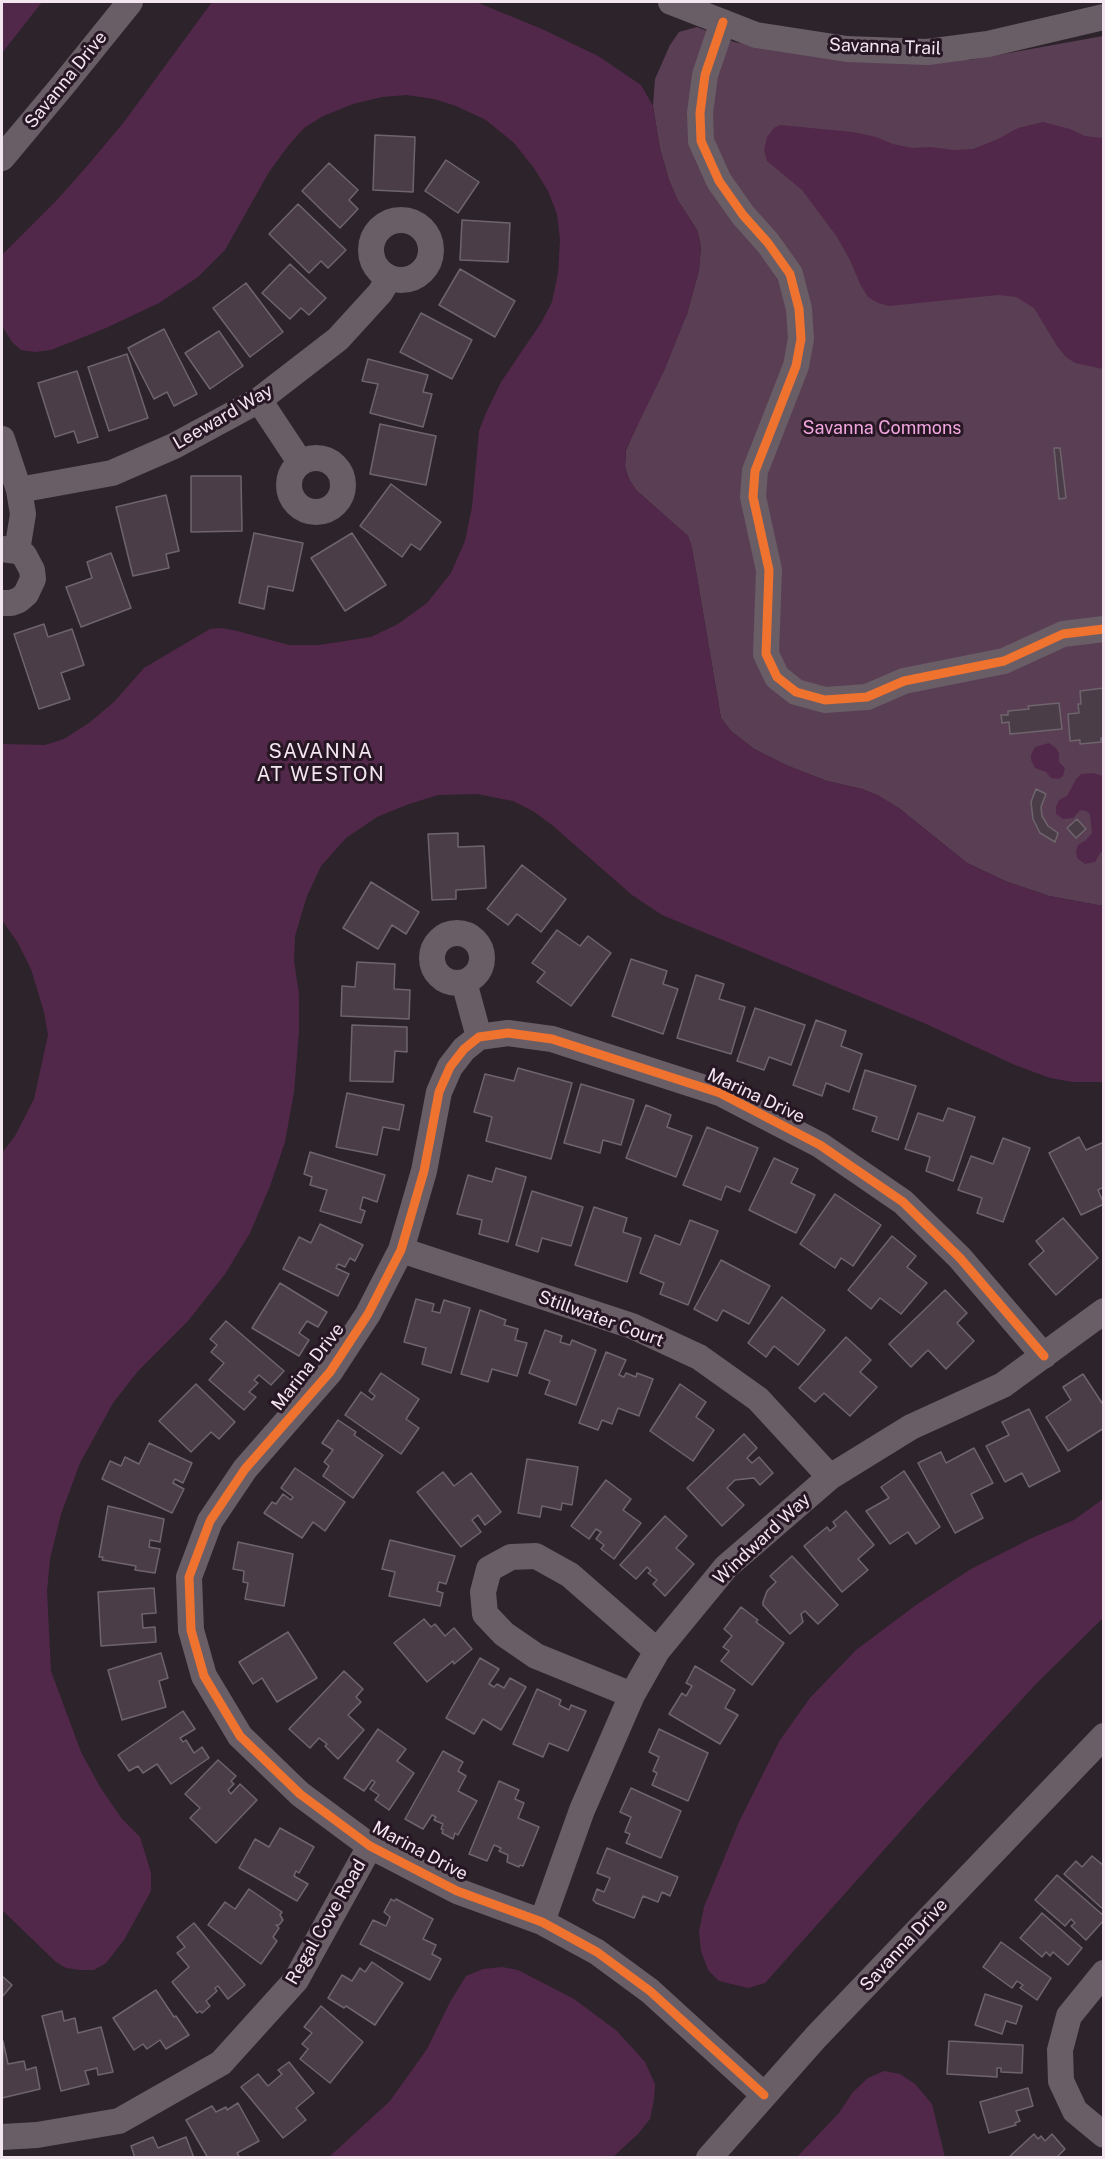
<!DOCTYPE html>
<style>
body{margin:0}
#map{position:relative;width:1105px;height:2159px;overflow:hidden;background:#2d232b;font-family:"Public Sans",sans-serif}
canvas{display:block}
.frame{position:absolute;inset:0;border:3px solid #f3e6f0;pointer-events:none}
</style>
<div id="map">
<canvas width="1105" height="2159"></canvas>
<div class="frame"></div>
</div>
<script>
const ctx = document.querySelector('canvas').getContext('2d');
ctx.lineJoin = 'round';
function fill(path, color) { ctx.fillStyle = color; ctx.fill(path, 'evenodd'); }
const shape = rows => new Path2D(rows.map(r => 'M' + r).join(''));
function strokePath(path, color, width, dash) { ctx.strokeStyle = color; ctx.lineWidth = width; ctx.lineCap = dash ? 'butt' : 'round'; ctx.setLineDash(dash || []); ctx.stroke(path); }
function label(font, color, halo, rows, align = 'center') {
  ctx.font = font + ' "Public Sans",sans-serif'; ctx.lineWidth = 6; ctx.setLineDash([]); ctx.textBaseline = 'middle'; ctx.strokeStyle = halo; ctx.fillStyle = color; for (const [text, x, y, turn = 0] of rows) {
    ctx.save(); ctx.translate(x, y); ctx.rotate((+turn || 0) * Math.PI / 180); ctx.textAlign = isNaN(turn) ? turn : align; if (halo) ctx.strokeText(text, 0, 0); ctx.fillText(text, 0, 0); ctx.restore();
  }
}
fill(shape([
 [697,27,734,42,808,53,885,59,970,60,1103,36,1103,906,1049,896,1005,881,967,863,900,809,879,796,862,789,827,781,788,766,754,749,731,731,721,718,692,548,688,536,636,490,629,479,625,467,626,450,687,314,699,270,701,246,697,230,677,199,669,180,660,149,653,106,655,79,670,45,679,32]
]), '#5a3e54');
fill(shape([
 [2,2,42,2,2,53],
 [212,2,476,2,542,29,598,56,641,85,653,106,660,149,669,180,677,199,697,230,701,246,699,270,687,314,665,369,626,449,625,467,629,479,636,490,688,536,692,548,721,718,731,731,754,749,788,766,827,781,862,789,879,796,900,809,967,863,1005,881,1049,896,1103,906,1103,1082,1073,1082,1050,1078,1015,1065,924,1023,662,915,632,895,552,825,533,811,513,801,477,794,438,795,409,804,377,817,346,838,321,866,307,896,295,936,294,961,299,994,299,1031,294,1092,285,1142,270,1186,250,1233,225,1274,188,1321,138,1371,113,1403,80,1463,61,1514,50,1559,47,1591,51,1671,81,1752,100,1787,122,1819,140,1837,151,1873,151,1891,124,1940,106,1963,94,1970,80,1970,66,1968,56,1962,2,1910,2,1153,15,1136,34,1099,48,1035,44,1012,31,969,18,943,2,920,2,744,45,745,64,739,89,723,114,702,144,668,210,629,222,628,237,631,289,645,319,645,371,637,398,624,427,603,451,573,465,541,472,507,479,431,486,413,501,382,541,323,552,302,558,273,560,240,557,214,548,191,534,168,514,143,486,120,456,106,434,99,407,95,382,97,353,104,323,116,304,128,288,146,269,172,225,250,198,277,159,303,106,328,51,350,35,352,21,350,12,342,2,326,2,255,57,200,88,165,124,122],
 [1043,122,1070,129,1085,136,1103,138,1103,369,1075,363,1066,357,1057,346,1034,308,1016,297,998,295,889,306,878,303,868,297,860,284,850,260,837,237,802,190,767,161,764,150,767,137,774,128,780,125,853,132,876,137,893,144,912,148,930,147,954,150,973,149,998,139,1018,128],
 [1049,743,1056,748,1059,753,1059,762,1065,768,1063,776,1059,779,1051,778,1046,772,1035,768,1031,760,1031,755,1035,747],
 [1093,773,1103,776,1103,852,1101,852,1095,862,1085,864,1077,858,1076,851,1078,845,1086,840,1092,833,1090,814,1086,811,1080,810,1073,818,1063,819,1056,814,1056,807,1059,800,1067,796,1076,779,1081,774],
 [1103,1499,1103,1618,1036,1684,924,1805,765,1983,748,1988,719,1981,708,1970,701,1951,699,1932,704,1907,739,1822,780,1740,810,1698,856,1650,916,1605,971,1569,1034,1537,1074,1520],
 [502,1967,518,1970,574,1999,617,2031,645,2062,655,2084,654,2100,650,2119,638,2134,613,2157,329,2157,390,2101,427,2049,450,2002,466,1976,483,1969],
 [884,2071,900,2074,915,2084,932,2104,945,2157,797,2157,839,2113,853,2092,868,2078]
]), '#52284a');
const building = shape([
 [375,135,415,137,413,192,373,190,375,135],
 [446,160,479,182,458,213,425,191,446,160],
 [329,163,358,190,349,200,358,209,340,228,302,191,329,163],
 [298,204,346,250,328,268,321,261,309,273,269,234,298,204],
 [462,220,510,223,508,262,460,260,462,220],
 [290,264,326,298,309,315,301,308,290,319,262,293,290,264],
 [460,269,515,301,495,337,439,305,460,269],
 [246,283,283,332,250,357,213,308,246,283],
 [421,313,472,340,452,379,400,352,421,313],
 [164,329,197,394,174,406,167,392,154,399,128,348,164,329],
 [219,331,243,366,210,389,185,353,219,331],
 [127,354,148,418,109,431,88,367,127,354],
 [368,359,428,375,423,392,432,394,423,427,370,413,378,384,362,381,368,359],
 [77,371,98,437,78,443,74,431,55,437,38,383,77,371],
 [380,424,436,436,426,485,370,474,380,424],
 [1054,448,1060,448,1066,498,1059,499,1054,448],
 [191,476,241,476,242,531,191,532,191,476],
 [391,484,441,522,420,550,411,544,402,557,360,526,391,484],
 [166,495,179,551,166,554,169,568,133,576,116,507,166,495],
 [254,533,303,543,293,591,268,586,264,609,239,603,254,533],
 [352,533,386,585,345,611,311,558,352,533],
 [111,553,131,608,81,627,66,587,92,578,87,562,111,553],
 [44,624,48,637,72,629,84,665,61,673,70,699,39,709,14,634,44,624],
 [1104,688,1104,738,1101,738,1101,742,1080,744,1080,740,1070,741,1068,714,1079,713,1078,704,1081,704,1080,691,1104,688],
 [1059,703,1062,729,1010,734,1009,722,1002,723,1001,715,1008,715,1008,711,1029,709,1028,706,1059,703],
 [1036,789,1046,794,1041,807,1042,816,1048,826,1058,833,1055,842,1040,833,1033,819,1031,802,1036,789],
 [1077,819,1086,829,1076,838,1067,828,1077,819],
 [458,833,458,847,484,846,486,888,456,890,456,899,432,900,428,834,458,833],
 [522,865,566,899,541,932,517,914,508,925,487,909,522,865],
 [371,882,419,912,406,934,392,925,378,949,343,928,371,882],
 [557,930,580,946,588,936,611,953,571,1006,537,982,545,972,532,963,557,930],
 [631,959,667,971,663,984,678,989,663,1034,612,1016,631,959],
 [357,962,395,964,394,989,410,990,409,1019,341,1016,342,986,355,987,357,962],
 [696,975,724,984,719,999,745,1007,731,1054,677,1038,696,975],
 [755,1008,805,1025,791,1065,769,1057,764,1070,737,1061,755,1008],
 [816,1020,846,1031,841,1046,862,1054,849,1092,826,1083,822,1096,793,1085,816,1020],
 [352,1025,407,1027,407,1052,395,1051,393,1082,350,1081,352,1025],
 [518,1068,572,1083,551,1159,486,1141,492,1117,474,1112,485,1074,514,1081,518,1068],
 [865,1070,916,1086,898,1140,872,1131,877,1117,853,1109,865,1070],
 [581,1084,634,1100,621,1145,603,1140,600,1153,564,1143,581,1084],
 [347,1093,404,1105,399,1130,383,1127,377,1155,336,1147,347,1093],
 [646,1105,671,1115,667,1127,692,1136,676,1177,626,1158,646,1105],
 [948,1108,975,1117,953,1181,926,1171,930,1157,905,1149,918,1113,943,1121,948,1108],
 [707,1127,758,1148,740,1192,726,1186,721,1200,683,1185,707,1127],
 [1079,1137,1086,1150,1104,1142,1104,1187,1098,1190,1104,1204,1081,1215,1049,1153,1079,1137],
 [1003,1138,1030,1148,1003,1222,977,1213,982,1198,958,1190,971,1156,993,1164,1003,1138],
 [310,1152,385,1175,377,1202,363,1197,360,1209,365,1211,361,1223,320,1211,327,1190,310,1185,312,1177,304,1174,310,1152],
 [774,1158,798,1169,791,1183,815,1195,796,1233,749,1210,774,1158],
 [496,1168,526,1177,508,1242,479,1234,482,1220,457,1214,468,1175,492,1182,496,1168],
 [532,1191,583,1207,571,1246,542,1238,538,1252,516,1245,532,1191],
 [835,1194,881,1225,853,1266,841,1258,835,1268,800,1244,835,1194],
 [594,1207,627,1218,623,1232,641,1238,627,1282,575,1265,594,1207],
 [1063,1218,1098,1258,1056,1295,1029,1264,1044,1251,1036,1241,1063,1218],
 [690,1220,718,1231,688,1305,660,1294,664,1283,640,1273,655,1235,680,1245,690,1220],
 [320,1224,363,1245,355,1261,350,1258,345,1267,338,1264,336,1268,349,1274,338,1296,283,1269,299,1237,311,1243,320,1224],
 [892,1236,916,1256,907,1267,927,1283,901,1314,880,1298,871,1309,848,1290,892,1236],
 [721,1260,770,1286,749,1324,723,1310,717,1321,694,1309,721,1260],
 [280,1283,327,1312,318,1327,307,1321,299,1333,309,1340,299,1356,252,1328,280,1283],
 [945,1290,967,1313,957,1323,974,1341,946,1369,928,1350,911,1367,889,1344,945,1290],
 [782,1297,825,1330,798,1365,774,1346,766,1357,748,1343,782,1297],
 [416,1299,434,1304,432,1311,440,1313,444,1300,470,1308,451,1373,422,1364,426,1348,404,1342,416,1299],
 [480,1310,506,1320,504,1325,518,1329,515,1340,527,1343,517,1376,492,1369,488,1382,461,1374,480,1310],
 [226,1321,284,1371,271,1385,259,1375,254,1380,258,1383,249,1392,256,1397,244,1410,209,1380,224,1363,211,1352,217,1345,210,1339,226,1321],
 [545,1330,562,1336,560,1342,570,1345,572,1340,596,1350,576,1405,545,1394,550,1381,529,1373,545,1330],
 [846,1337,871,1360,860,1372,877,1387,850,1416,824,1393,815,1402,799,1388,846,1337],
 [606,1352,626,1360,619,1375,624,1377,626,1373,636,1377,637,1373,653,1379,639,1416,618,1408,612,1424,602,1420,598,1430,579,1423,606,1352],
 [381,1373,419,1399,406,1419,419,1428,401,1454,345,1415,361,1392,372,1400,375,1396,369,1391,381,1373],
 [1083,1374,1104,1406,1104,1428,1068,1451,1046,1417,1071,1400,1063,1387,1083,1374],
 [196,1384,235,1422,219,1439,211,1432,191,1452,159,1421,196,1384],
 [680,1384,706,1402,696,1417,714,1430,693,1461,650,1431,680,1384],
 [1029,1409,1060,1471,1029,1487,1022,1473,1005,1482,986,1446,1009,1435,1002,1422,1029,1409],
 [338,1420,356,1432,354,1435,383,1455,353,1498,323,1476,329,1466,324,1462,333,1450,322,1443,338,1420],
 [744,1434,757,1448,747,1458,752,1463,759,1457,773,1473,760,1485,754,1478,735,1480,727,1488,744,1505,722,1526,687,1488,744,1434],
 [149,1443,192,1463,183,1483,175,1479,173,1483,184,1489,172,1513,102,1479,110,1461,121,1466,125,1457,139,1464,149,1443],
 [974,1448,993,1483,971,1494,983,1518,955,1533,918,1463,941,1452,946,1463,974,1448],
 [527,1459,578,1467,572,1505,562,1503,561,1510,542,1506,540,1517,518,1513,527,1459],
 [295,1468,345,1502,325,1531,313,1522,302,1538,264,1513,272,1502,276,1504,283,1494,291,1500,293,1497,281,1488,295,1468],
 [904,1471,940,1527,916,1544,908,1532,890,1544,866,1511,889,1498,881,1487,904,1471],
 [443,1472,454,1486,471,1473,501,1512,485,1525,478,1515,472,1520,481,1532,461,1547,417,1492,443,1472],
 [606,1480,631,1499,623,1510,641,1523,614,1559,601,1549,604,1545,596,1539,601,1532,596,1529,589,1539,571,1526,606,1480],
 [108,1506,164,1519,160,1542,150,1540,149,1547,160,1549,155,1573,135,1570,136,1566,102,1560,103,1557,99,1557,108,1506],
 [846,1511,874,1545,858,1559,868,1570,842,1592,804,1546,827,1527,830,1531,836,1526,833,1522,846,1511],
 [665,1516,687,1536,676,1548,694,1564,665,1596,653,1584,657,1580,648,1573,651,1571,647,1567,636,1579,620,1565,665,1516],
 [390,1540,455,1556,446,1584,439,1582,437,1591,443,1593,440,1606,389,1596,395,1572,382,1569,390,1540],
 [238,1542,293,1554,284,1606,245,1599,248,1583,243,1582,244,1571,233,1569,238,1542],
 [792,1556,838,1605,818,1624,805,1611,801,1614,803,1622,790,1634,763,1605,763,1602,767,1591,776,1582,770,1576,792,1556],
 [154,1588,156,1613,142,1614,143,1628,155,1627,156,1642,101,1646,98,1592,154,1588],
 [741,1607,758,1620,756,1622,784,1643,752,1685,721,1661,729,1651,723,1647,732,1636,724,1629,741,1607],
 [424,1619,431,1627,435,1624,445,1636,454,1628,472,1649,454,1664,453,1661,427,1682,394,1643,424,1619],
 [288,1632,317,1678,277,1702,262,1678,253,1684,239,1662,288,1632],
 [161,1653,168,1678,159,1681,166,1707,122,1720,108,1670,161,1653],
 [480,1658,499,1669,489,1684,494,1687,497,1684,504,1688,510,1678,526,1687,501,1730,483,1719,474,1734,446,1718,480,1658],
 [695,1666,735,1690,725,1708,738,1715,720,1744,669,1714,682,1693,686,1696,692,1686,686,1683,695,1666],
 [344,1671,363,1689,356,1697,361,1702,348,1715,364,1730,338,1759,325,1746,327,1744,319,1738,310,1748,289,1729,344,1671],
 [537,1689,561,1700,559,1705,569,1710,571,1705,586,1711,568,1751,549,1743,543,1757,513,1744,537,1689],
 [183,1711,195,1729,180,1738,183,1742,186,1740,194,1753,202,1747,209,1758,171,1784,157,1764,143,1773,138,1766,129,1771,118,1755,183,1711],
 [378,1729,406,1749,397,1761,414,1773,389,1810,375,1800,379,1795,370,1789,375,1782,372,1780,364,1791,344,1778,378,1729],
 [659,1729,708,1753,688,1801,652,1785,657,1773,653,1771,659,1757,649,1752,659,1729],
 [443,1751,463,1762,458,1771,466,1776,458,1791,477,1801,458,1835,455,1833,453,1839,442,1833,443,1830,441,1829,443,1824,434,1820,436,1817,432,1815,423,1829,405,1819,443,1751],
 [218,1760,236,1776,231,1781,234,1784,228,1790,231,1794,240,1784,257,1800,216,1843,190,1818,200,1808,185,1794,218,1760],
 [499,1781,519,1790,515,1799,524,1803,518,1818,539,1827,523,1866,520,1865,519,1867,507,1862,508,1855,499,1851,501,1848,494,1845,487,1861,469,1854,499,1781],
 [631,1788,681,1811,661,1858,626,1843,630,1834,625,1832,631,1817,620,1812,631,1788],
 [280,1828,314,1847,299,1873,296,1871,294,1876,308,1884,297,1901,239,1868,255,1839,269,1847,280,1828],
 [607,1848,678,1877,670,1896,662,1892,658,1902,643,1896,634,1918,596,1903,593,1900,597,1889,604,1892,610,1878,597,1873,607,1848],
 [1092,1856,1104,1866,1104,1910,1064,1874,1076,1861,1082,1867,1092,1856],
 [1057,1875,1104,1916,1104,1920,1086,1940,1071,1926,1075,1923,1071,1919,1065,1926,1035,1900,1057,1875],
 [249,1889,282,1912,280,1915,283,1920,279,1925,276,1925,279,1928,273,1937,277,1941,261,1964,208,1925,225,1902,235,1909,249,1889],
 [391,1899,394,1901,396,1899,433,1919,423,1939,436,1945,432,1954,441,1959,430,1980,360,1944,373,1920,386,1926,390,1917,384,1912,391,1899],
 [1042,1913,1082,1948,1068,1965,1053,1952,1050,1956,1046,1952,1042,1957,1020,1938,1042,1913],
 [194,1923,245,1985,228,1999,218,1986,215,1988,217,1991,206,2001,210,2006,202,2013,200,2011,197,2013,172,1982,189,1967,177,1953,185,1947,177,1937,194,1923],
 [1001,1942,1051,1978,1037,2000,1020,1988,1023,1985,1017,1981,1012,1988,983,1967,1001,1942],
 [372,1962,403,1983,375,2025,346,2006,344,2008,328,1998,342,1975,352,1981,360,1968,365,1972,372,1962],
 [2,1976,12,1985,2,1997,2,1976],
 [156,1990,174,2017,176,2016,189,2035,166,2049,160,2040,147,2049,143,2044,134,2050,113,2018,156,1990],
 [985,1994,1022,2006,1016,2024,1006,2021,1002,2034,975,2025,985,1994],
 [321,2006,363,2042,330,2083,300,2059,308,2049,302,2044,312,2033,304,2027,321,2006],
 [62,2011,64,2021,75,2018,78,2033,101,2027,113,2072,98,2075,97,2068,85,2071,89,2084,61,2091,42,2016,62,2011],
 [3,2041,8,2064,24,2061,26,2070,36,2067,40,2089,2,2098,3,2041],
 [949,2041,1023,2045,1022,2073,1001,2072,1001,2068,997,2068,997,2077,947,2074,949,2041],
 [289,2062,314,2093,296,2108,306,2120,283,2138,241,2087,258,2074,268,2086,282,2074,278,2070,289,2062],
 [1028,2088,1033,2106,1016,2111,1020,2121,1015,2123,1016,2125,989,2133,980,2102,1028,2088],
 [238,2103,259,2141,237,2153,240,2158,208,2158,186,2120,212,2106,216,2112,226,2107,227,2110,238,2103],
 [1034,2134,1038,2139,1041,2136,1045,2141,1052,2134,1065,2149,1056,2158,1008,2158,1034,2134],
 [153,2137,158,2148,186,2137,194,2158,135,2158,131,2146,153,2137]
]);
fill(building, '#4b3d48');
strokePath(building, '#6e656c', 1.5);
strokePath(shape([
 [671,2,756,35,847,49,927,52,988,44,1104,17],
 [723,22,705,75,700,113,701,141,719,181,743,215,768,243,790,274,799,309,801,339,796,366,755,471,753,497,769,570,766,654,777,677,796,692,825,700,867,697,904,681,1004,661,1063,634,1104,629],
 [2,158,63,85,130,2],
 '371 250a30 30 0 1 1 60 0a30 30 0 1 1-60 0Z',
 [259,400,300,462],
 [2,439,19,490,23,514,17,551],
 '289 485a27 27 0 1 1 54 0a27 27 0 1 1-54 0Z',
 [19,490,112,473,174,446,259,400,338,339,380,293,389,278],
 [2,549,17,551,24,555,32,570,33,579,26,594,19,600,11,603,2,603],
 '432 958a25 25 0 1 1 50 0a25 25 0 1 1-50 0Z',
 [464,982,479,1037],
 [401,1250,632,1326,699,1357,758,1399,830,1477],
 [632,1695,536,1656,504,1634,485,1614,483,1592,489,1569,511,1557,536,1556,570,1575,657,1651],
 [542,1922,582,1810,632,1695,657,1651,726,1567,830,1477,911,1427,1003,1385,1104,1311],
 [1104,1973,1069,2016,1060,2050,1061,2081,1075,2111,1104,2135],
 [764,2095,650,1991,597,1952,542,1922,457,1891,370,1846,300,1794,240,1736,204,1676,191,1630,189,1577,210,1521,245,1469,330,1372,368,1314,401,1250,424,1171,439,1092,450,1067,464,1049,479,1037,508,1033,552,1039,720,1093,820,1145,903,1202,960,1258,1044,1356],
 [2,2137,37,2135,119,2121,221,2063,296,1980,370,1846],
 [709,2158,816,2037,1104,1736]
]), '#695d66', 26);
strokePath(shape([
 [723,22,705,75,700,113,701,141,719,181,743,215,768,243,790,274,799,309,801,339,796,366,755,471,753,497,769,570,766,654,777,677,796,692,825,700,867,697,904,681,1004,661,1063,634,1104,629],
 [764,2095,650,1991,597,1952,542,1922,457,1891,370,1846,300,1794,240,1736,204,1676,191,1630,189,1577,210,1521,245,1469,330,1372,368,1314,401,1250,424,1171,439,1092,450,1067,464,1049,479,1037,508,1033,552,1039,720,1093,820,1145,903,1202,960,1258,1044,1356]
]), '#ef722f', 9);
label('18px', '#f3e6f0', '#271623', [
 ["Savanna Trail",885,47,2],
 ["Savanna Drive",66,80,-51],
 ["Leeward Way",223,417,-30],
 ["Marina Drive",756,1096,25],
 ["Stillwater Court",601,1319,20],
 ["Marina Drive",308,1367,-52],
 ["Windward Way",762,1539,-43],
 ["Marina Drive",420,1851,28],
 ["Regal Cove Road",326,1922,-60],
 ["Savanna Drive",904,1945,-47]
]);
label('18px', '#f1a6df', '#271623', [
 ["Savanna Commons",882,428]
]);
ctx.letterSpacing = '1.5px';
label('20px', '#f3e6f0', '#271623', [
 ["SAVANNA",321,752],
 ["AT WESTON",321,775]
]);
ctx.letterSpacing = '0px';
</script>
